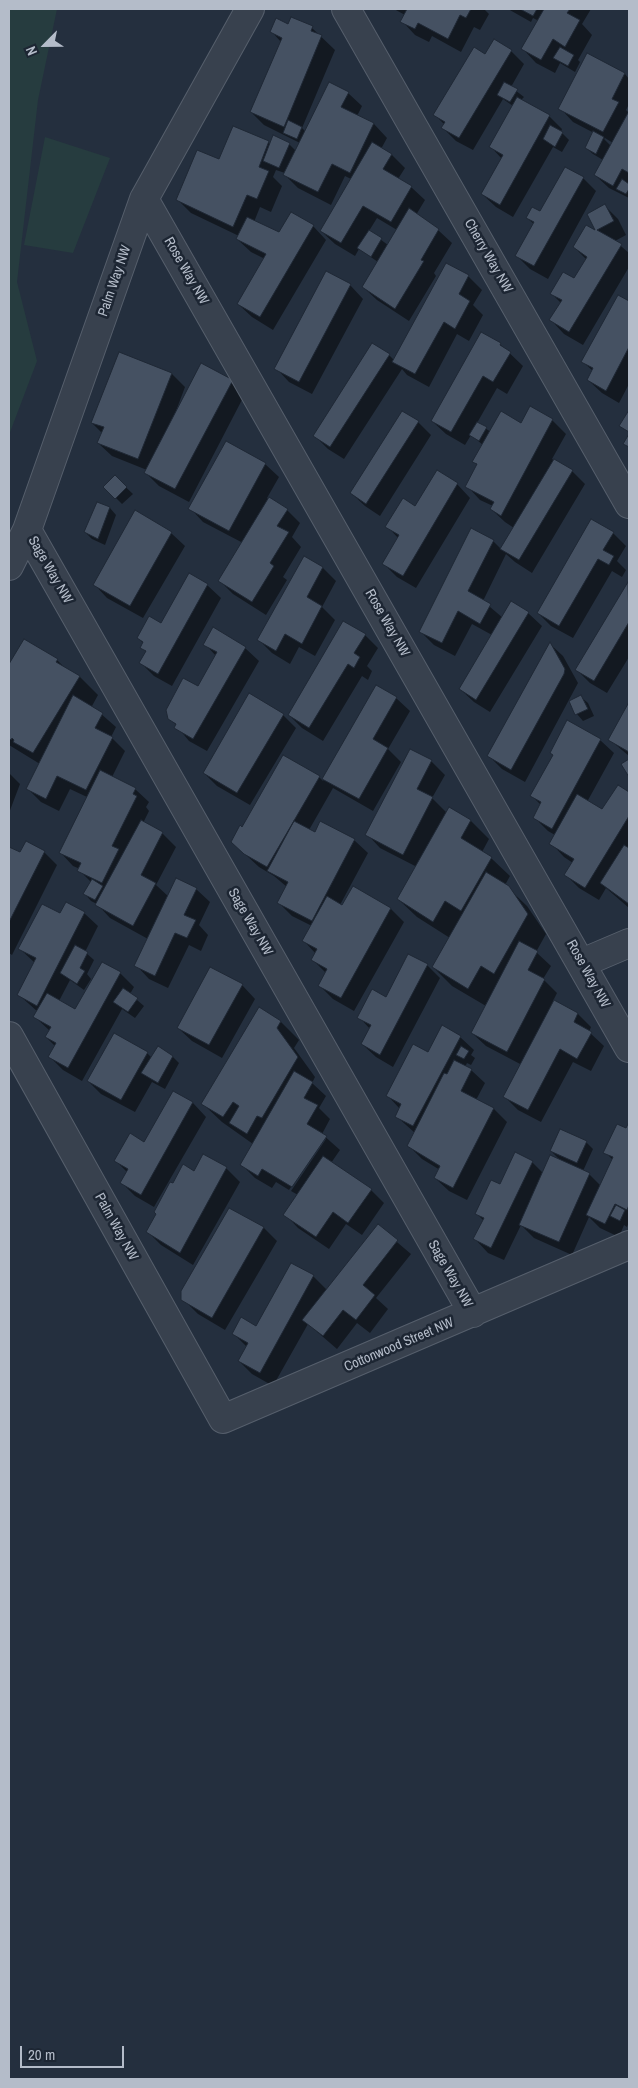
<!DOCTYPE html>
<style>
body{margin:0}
#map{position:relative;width:638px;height:2088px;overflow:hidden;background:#242f3e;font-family:"Archivo Narrow",sans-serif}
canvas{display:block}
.frame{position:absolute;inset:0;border:10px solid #b4bcc9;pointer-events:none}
.north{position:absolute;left:20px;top:20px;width:50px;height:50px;-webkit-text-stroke:4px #1d2633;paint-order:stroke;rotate:247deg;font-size:14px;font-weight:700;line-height:20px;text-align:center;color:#b4bcc9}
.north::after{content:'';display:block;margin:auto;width:18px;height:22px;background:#b4bcc9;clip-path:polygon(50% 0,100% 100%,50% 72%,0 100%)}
.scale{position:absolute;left:20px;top:2046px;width:104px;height:22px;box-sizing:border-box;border:2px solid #b4bcc9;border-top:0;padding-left:6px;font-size:15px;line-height:18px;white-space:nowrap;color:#b4bcc9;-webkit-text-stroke:4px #1d2633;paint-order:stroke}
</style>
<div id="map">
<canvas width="638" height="2088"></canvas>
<div class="frame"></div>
<div class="north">N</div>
<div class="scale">20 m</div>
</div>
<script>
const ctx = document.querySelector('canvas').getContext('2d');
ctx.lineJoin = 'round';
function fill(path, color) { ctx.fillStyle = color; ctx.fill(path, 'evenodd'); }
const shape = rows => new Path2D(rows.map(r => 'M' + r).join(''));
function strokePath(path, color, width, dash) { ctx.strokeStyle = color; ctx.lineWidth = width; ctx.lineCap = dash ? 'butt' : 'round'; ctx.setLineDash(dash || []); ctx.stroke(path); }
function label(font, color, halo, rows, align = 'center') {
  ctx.font = font + ' "Archivo Narrow",sans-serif'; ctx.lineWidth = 5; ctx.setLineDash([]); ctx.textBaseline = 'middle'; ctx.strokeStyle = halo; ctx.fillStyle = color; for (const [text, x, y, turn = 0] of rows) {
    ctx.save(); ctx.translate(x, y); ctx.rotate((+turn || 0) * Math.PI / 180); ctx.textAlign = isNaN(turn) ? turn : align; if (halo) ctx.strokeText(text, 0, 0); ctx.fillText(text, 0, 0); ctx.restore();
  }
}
fill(shape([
 [9,9,57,9,38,100,17,282,37,361,9,435],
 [45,137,110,158,73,253,24,245]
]), '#263c3f');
fill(shape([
 [394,9,484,9,489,14,480,30,474,27,461,52,432,36,429,42,415,35,402,21,405,15],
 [508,9,591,9,582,24,592,35,578,60,580,62,575,72,560,63,555,73,536,63,523,49,539,21,533,18,531,22],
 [288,25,312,28,335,50,302,128,306,132,348,93,362,106,357,116,374,124,387,138,381,149,392,155,405,168,398,179,411,187,425,200,416,215,438,230,452,243,434,273,436,276,409,321,377,300,363,287,378,262,359,249,355,256,335,244,321,231,351,179,345,176,331,205,298,188,285,175,285,173,276,170,273,177,282,186,271,212,260,207,254,222,279,234,313,226,326,240,273,330,252,317,238,304,265,259,251,252,237,239,239,236,191,213,178,200,219,161,233,127,271,144,289,144,296,151,300,143,264,125,251,112,281,42,272,32],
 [377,218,397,230,388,245,369,231],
 [511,51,524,64,511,87,524,97,521,100,549,116,562,129,561,132,569,140,562,152,553,147,513,217,496,207,482,194,502,159,491,147,513,106,503,99,473,150,456,141,443,128,445,125,435,115,486,56],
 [587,55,625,74,629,79,629,104,626,110,629,113,629,198,609,188,595,175,603,160,593,154,586,148,594,133,573,122,560,108],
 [605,138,613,143,611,146,604,139],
 [583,178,596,191,548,279,530,269,517,256,534,224,527,218,540,213],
 [605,206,618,219,626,235,615,241,629,253,629,267,583,345,564,334,551,320,561,303,552,294,575,280,587,260,574,247,598,234,588,214],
 [447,264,469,277,482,290,473,305,483,315,469,341,457,334,429,387,407,375,402,369,344,459,328,449,314,435,389,355,394,360],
 [350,285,363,299,312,394,289,382,276,368],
 [618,296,629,302,629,384,619,403,602,393,588,380,593,371,583,362],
 [500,344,523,366,507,394,497,388,477,423,491,432,522,424,531,408,552,420,566,434,552,459,572,471,585,484,532,573,515,562,506,554,483,601,503,618,528,613,542,626,490,712,474,702,460,689,492,635,472,624,455,656,434,645,421,632,493,541,501,549,514,528,505,522,491,509,493,506,480,500,467,486,478,466,474,462,483,445,471,435,465,445,446,434,432,421],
 [120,353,172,374,185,387,176,411,177,411,232,381,245,394,189,502,159,486,146,473,147,470,112,456,98,443,102,433,92,423],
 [418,422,431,435,380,516,365,506,351,493],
 [265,464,279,477,267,498,287,510,300,523,292,537,301,547,283,577,287,580,266,615,233,594,220,581,243,543,203,522,190,508],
 [115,477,133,494,122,504,105,487],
 [457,484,470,498,416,588,397,577,383,563,398,538,387,526],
 [98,503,110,508,116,515,105,545,92,539,85,532],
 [171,533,185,546,143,618,107,598,94,584],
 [613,533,626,546,617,561,626,570,622,577,612,571,573,638,551,626,538,613],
 [304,557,323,568,336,581,322,607,335,620,315,656,299,647,290,664,272,653,259,640],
 [628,584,629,657,607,693,590,683,577,670],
 [207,585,221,598,172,686,154,676,141,663,146,652,142,647,144,644,138,638,161,625],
 [365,635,378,648,367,666,372,671,368,680,362,676,323,741,302,728,289,715],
 [24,641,57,660,65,668,80,677,98,695,92,706,116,727,111,737,125,751,112,777,135,789,149,802,146,807,149,811,143,823,163,834,176,847,156,885,169,897,196,889,210,902,199,925,208,935,201,951,189,945,168,988,149,979,136,965,148,939,110,918,97,904,91,901,85,894,91,882,79,870,80,869,73,866,60,852,87,797,70,789,59,811,41,802,28,789,40,764,9,745,9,667],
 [205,644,245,648,259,661,207,751,189,741,170,718,199,687,216,656],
 [550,644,563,656,578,683,525,782,502,769,489,756],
 [377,687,396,698,410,711,388,749,401,762,373,811,333,788,309,830,315,833,354,840,368,853,340,905,342,907,353,888,391,909,404,922,354,1011,333,999,319,985,326,973,313,960,316,954,304,941,312,926,292,916,278,902,287,887,274,876,259,867,232,842,243,828,319,777,323,781],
 [581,697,588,703,594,716,583,721,577,714,571,702],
 [629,705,629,756,609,739],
 [283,715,296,728,250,805,217,786,204,773],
 [600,740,614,753,587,802,603,811,618,786,629,793,629,908,606,888,599,900,579,888,566,875,573,863,564,857,551,843,555,835,548,831,534,817,541,805,532,796],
 [431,761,445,775,432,798,447,813,450,809,471,821,489,839,482,852,491,858,510,876,505,885,527,906,546,934,536,952,551,966,543,979,557,993,553,1001,578,1014,591,1027,589,1032,604,1046,591,1071,573,1062,541,1122,518,1110,505,1097,522,1065,486,1046,472,1033,486,1006,452,986,433,967,450,938,417,917,398,899,417,867,380,848,367,834],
 [9,773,20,784,9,813],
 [9,848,21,854,44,852,57,865,12,955,9,953],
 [84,913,98,926,85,952,94,960,87,974,91,979,84,990,70,980,59,1001,76,1011,102,963,120,973,134,987,130,994,144,1006,135,1018,122,1009,82,1081,63,1070,50,1057,56,1047,46,1037,50,1031,35,1017,38,1012,19,995,35,963,20,949,60,915],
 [427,965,440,978,393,1067,376,1057,362,1044,370,1029,359,1017,386,998],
 [242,985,255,999,222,1058,192,1041,178,1028],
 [281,1022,299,1040,294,1048,315,1077,312,1083,326,1096,319,1108,330,1119,322,1134,340,1150,331,1163,371,1190,384,1203,362,1235,346,1224,329,1249,298,1228,285,1214,298,1195,291,1191,326,1139,323,1139,289,1190,276,1182,272,1188,255,1178,242,1165,253,1144,222,1122,203,1104],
 [114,1034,147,1053,152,1058,172,1056,179,1063,165,1089,152,1082,135,1112,101,1094,88,1081],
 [460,1037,474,1050,471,1055,475,1058,471,1065,467,1063,465,1067,471,1070,485,1083,476,1100,494,1109,507,1122,467,1200,449,1191,435,1178,440,1170,422,1159,409,1146,415,1133,396,1116,400,1109,388,1096,429,1054],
 [174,1092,193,1103,206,1117,154,1207,135,1196,122,1183,128,1173,115,1160,144,1144],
 [629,1124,629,1222,627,1227,624,1225,619,1237,600,1228,589,1217,572,1255,534,1238,521,1225,504,1260,488,1253,475,1239,484,1221,476,1213,500,1186,532,1162,543,1173,562,1162,551,1151,586,1142,593,1149,583,1171,589,1174,601,1186,613,1160,605,1152],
 [204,1156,226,1168,240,1182,193,1265,161,1245,148,1232,173,1185,195,1172],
 [230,1210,264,1228,277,1241,225,1330,198,1314,184,1300],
 [378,1226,411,1254,376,1298,388,1309,370,1333,357,1323,337,1349,308,1324,273,1386,252,1374,239,1361,247,1347,234,1334,257,1328,313,1276,327,1290]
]), '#0007');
const building = shape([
 [407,9,471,9,466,18,460,15,448,39,418,23,415,29,400,22,407,9],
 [520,9,537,9,533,16,520,9],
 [544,9,570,9,567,13,580,20,565,47,553,39,541,60,521,49,544,9],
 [291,17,313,26,311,31,322,35,284,127,250,112,282,38,270,32,276,18,288,24,291,17],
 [494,39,512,50,459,138,441,128,445,122,433,115,474,47,485,54,494,39],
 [560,47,574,55,568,66,553,58,560,47],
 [587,53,625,73,612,99,619,102,603,132,558,109,587,53],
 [329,82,349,92,341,107,374,123,350,173,332,164,318,192,283,175,329,82],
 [504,82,518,89,510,102,497,95,504,82],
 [517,97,550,115,500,205,481,194,503,155,489,147,517,97],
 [629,111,629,173,622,169,613,186,594,175,629,111],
 [288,120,302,127,297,139,283,133,288,120],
 [550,125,563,132,555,147,543,139,550,125],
 [233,126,269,141,259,167,269,171,257,199,247,195,233,227,176,200,197,150,219,159,233,126],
 [593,131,604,137,596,154,585,148,593,131],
 [273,135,290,143,279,168,263,161,273,135],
 [372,142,392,154,383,169,412,186,391,222,363,206,341,243,320,231,372,142],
 [565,167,584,177,534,266,515,256,534,222,526,218,532,207,540,211,565,167],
 [622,179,629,184,629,189,626,194,616,189,622,179],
 [605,204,614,221,597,230,622,244,569,332,549,320,562,300,550,294,563,272,574,278,587,257,573,247,586,225,595,230,587,214,605,204],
 [409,208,439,229,421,260,424,261,395,309,362,287,409,208],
 [291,212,314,225,260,317,237,304,266,254,236,239,247,217,279,232,291,212],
 [369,230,382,238,371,257,357,248,369,230],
 [446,263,469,275,459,294,470,301,455,329,444,322,415,374,392,362,446,263],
 [326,271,351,284,299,382,274,369,326,271],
 [618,295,629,301,629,347,606,391,587,380,593,368,581,362,618,295],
 [481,332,501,343,500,345,511,352,493,382,483,376,451,432,431,421,481,332],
 [372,343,390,354,330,447,313,436,372,343],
 [119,352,172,373,138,459,97,443,104,427,91,423,119,352],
 [201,363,233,380,175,489,144,473,201,363],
 [530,406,553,419,501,516,490,509,494,502,465,487,477,464,472,462,501,411,521,423,530,406],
 [629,410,629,432,619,426,629,410],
 [402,411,419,421,366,504,350,493,402,411],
 [477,422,487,427,479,441,469,435,477,422],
 [629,434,629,447,623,444,629,434],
 [226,441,266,463,229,531,188,509,226,441],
 [554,459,573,470,519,560,500,549,554,459],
 [437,470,458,483,403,576,382,564,399,535,385,527,403,498,415,506,437,470],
 [115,475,127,487,115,499,103,487,115,475],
 [269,497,288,509,277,526,289,532,270,563,274,566,252,602,218,581,269,497],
 [97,502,110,507,98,539,84,532,97,502],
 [135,510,172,532,130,606,93,585,135,510],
 [591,519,614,532,603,550,614,556,609,565,598,559,559,626,537,613,591,519],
 [471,528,494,540,468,591,491,604,480,624,458,611,442,643,419,632,471,528],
 [304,556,323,567,307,597,322,606,302,644,285,634,276,651,257,640,304,556],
 [189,573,208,584,158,674,139,663,146,651,140,648,143,642,137,638,149,616,161,623,189,573],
 [628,582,629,622,594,681,575,670,628,582],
 [511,601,529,612,476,700,459,689,511,601],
 [343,621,366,634,354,653,360,657,354,668,348,664,309,728,288,715,343,621],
 [213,627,246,647,193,739,174,728,176,724,168,719,166,710,183,678,198,686,217,652,203,645,213,627],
 [24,639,58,659,56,662,80,676,33,753,13,742,14,740,12,738,11,740,9,738,9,664,24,639],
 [550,642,565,669,564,674,511,770,487,756,550,642],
 [376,685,397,697,373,739,388,748,359,799,322,779,376,685],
 [249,693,284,714,237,793,203,773,249,693],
 [73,695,103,713,95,728,113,737,86,790,57,776,46,799,26,789,73,695],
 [581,695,588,709,575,715,569,701,581,695],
 [629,702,629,752,608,740,629,702],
 [567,720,601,739,552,829,533,818,541,802,530,796,553,755,550,753,567,720],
 [410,749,432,760,417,789,433,797,403,855,365,835,410,749],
 [283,755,320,776,267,867,244,854,231,842,240,825,242,827,283,755],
 [629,759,629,777,621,764,629,759],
 [100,770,136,788,133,794,137,796,112,846,119,849,102,883,77,871,81,863,59,853,100,770],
 [618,785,629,792,629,816,585,888,564,875,574,859,549,844,577,794,602,809,618,785],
 [449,807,471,820,461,838,492,857,461,911,445,901,433,922,397,899,449,807],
 [141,820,163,832,141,875,156,883,133,926,95,905,141,820],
 [294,821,315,832,320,821,355,839,312,921,277,903,288,882,267,871,294,821],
 [26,841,45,851,9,922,9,847,20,852,26,841],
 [624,845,629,848,629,904,600,883,624,845],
 [486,872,509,886,528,914,494,974,481,966,468,989,432,967,486,872],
 [176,878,197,888,184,915,196,920,187,938,175,933,155,976,134,966,176,878],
 [92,879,103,886,95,900,83,894,92,879],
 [353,886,391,908,341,998,318,986,327,969,311,960,317,949,302,941,327,896,342,905,353,886],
 [66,902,85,912,37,1006,17,995,36,958,18,949,42,904,60,913,66,902],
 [519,941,538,951,528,970,545,979,507,1052,471,1033,519,941],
 [75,945,88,952,80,968,85,971,77,984,60,973,75,945],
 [408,954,428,964,380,1055,361,1044,371,1025,357,1018,372,989,386,997,408,954],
 [102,962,121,972,68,1068,48,1057,56,1043,45,1037,51,1027,33,1017,47,993,75,1009,102,962],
 [210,967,243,984,209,1045,177,1028,210,967],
 [123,988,138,998,128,1012,113,1002,123,988],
 [554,1000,578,1013,574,1022,592,1032,577,1059,560,1049,528,1110,503,1097,554,1000],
 [259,1007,281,1021,277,1028,298,1057,262,1118,257,1116,247,1134,229,1123,239,1106,233,1102,223,1117,201,1104,259,1007],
 [442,1025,461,1036,413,1126,395,1117,401,1104,386,1096,413,1044,428,1052,442,1025],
 [114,1033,148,1052,121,1100,87,1081,114,1033],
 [158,1046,173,1056,158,1083,141,1073,158,1046],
 [461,1046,469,1051,464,1059,456,1055,461,1046],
 [454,1060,472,1069,461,1091,494,1108,453,1188,434,1178,440,1166,407,1146,444,1073,447,1074,454,1060],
 [294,1071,313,1082,304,1098,318,1105,307,1124,327,1136,292,1187,262,1169,258,1176,240,1165,294,1071],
 [173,1091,193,1102,141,1195,120,1183,128,1169,114,1161,130,1133,144,1142,173,1091],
 [629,1122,629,1205,627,1210,615,1204,605,1224,586,1215,613,1157,603,1153,617,1124,626,1128,629,1122],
 [560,1129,587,1141,577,1163,550,1151,560,1129],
 [515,1152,533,1161,491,1248,473,1239,484,1218,475,1214,491,1180,500,1184,515,1152],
 [203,1154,227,1167,180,1253,146,1232,156,1214,154,1212,170,1182,173,1183,183,1164,194,1171,203,1154],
 [550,1155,590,1173,559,1242,519,1225,550,1155],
 [323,1156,372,1189,348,1223,333,1212,316,1237,283,1215,323,1156],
 [616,1205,625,1210,620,1221,610,1216,616,1205],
 [229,1208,264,1227,212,1318,181,1300,181,1291,229,1208],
 [378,1224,398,1240,363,1285,375,1295,356,1320,343,1310,323,1336,302,1320,378,1224],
 [291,1263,314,1275,260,1373,238,1361,248,1343,232,1334,241,1317,256,1326,291,1263]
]);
fill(building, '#455162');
strokePath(building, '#1f2835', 1);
const minor = shape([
 [346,9,629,504],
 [144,199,629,1048],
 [27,530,473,1313],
 [9,566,27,530,144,199,250,9],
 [582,963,629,943],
 [9,1036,223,1419,629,1245]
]);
strokePath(minor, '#565f6c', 30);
strokePath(minor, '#38414e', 28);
label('14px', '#b4bcc9', '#1d2633', [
 ["Cherry Way NW",488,256,60],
 ["Rose Way NW",186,271,60],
 ["Palm Way NW",115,281,-71],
 ["Sage Way NW",50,570,60],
 ["Rose Way NW",387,623,60],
 ["Sage Way NW",250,922,60],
 ["Rose Way NW",588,974,61],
 ["Palm Way NW",116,1227,61],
 ["Sage Way NW",450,1274,60],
 ["Cottonwood Street NW",399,1345,-23]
]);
</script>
